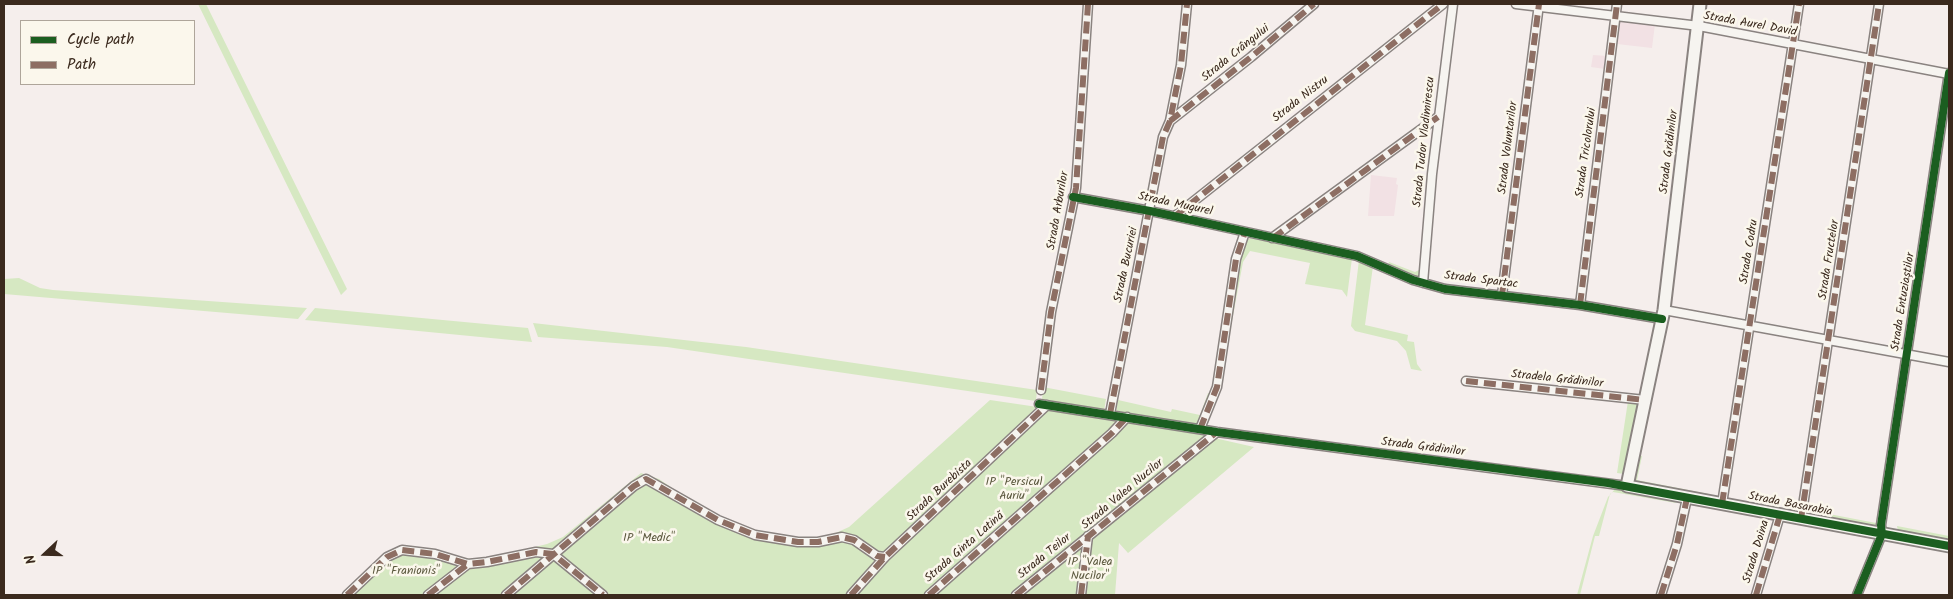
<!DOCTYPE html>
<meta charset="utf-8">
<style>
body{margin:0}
#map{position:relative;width:1953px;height:599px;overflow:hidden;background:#f5eeec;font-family:Kalam,sans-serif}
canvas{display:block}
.frame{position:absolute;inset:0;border:5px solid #3b2a1e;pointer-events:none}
.legend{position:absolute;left:20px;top:20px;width:175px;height:65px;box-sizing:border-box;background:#fbf7ec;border:1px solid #aea59a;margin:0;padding:6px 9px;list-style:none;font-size:15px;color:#3b2a1e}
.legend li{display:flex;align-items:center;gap:10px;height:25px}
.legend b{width:25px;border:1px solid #aea59a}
.north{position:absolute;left:20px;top:529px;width:50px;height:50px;-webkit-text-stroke:4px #fbf7ec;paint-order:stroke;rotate:249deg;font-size:14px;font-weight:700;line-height:20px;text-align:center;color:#3b2a1e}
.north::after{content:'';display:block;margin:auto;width:18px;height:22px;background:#3b2a1e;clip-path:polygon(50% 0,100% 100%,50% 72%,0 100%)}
</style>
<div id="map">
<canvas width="1953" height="599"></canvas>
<div class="frame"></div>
<ul class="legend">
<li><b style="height:6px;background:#1b5e20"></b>Cycle path</li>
<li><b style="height:6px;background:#8d6e63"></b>Path</li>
</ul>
<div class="north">N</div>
</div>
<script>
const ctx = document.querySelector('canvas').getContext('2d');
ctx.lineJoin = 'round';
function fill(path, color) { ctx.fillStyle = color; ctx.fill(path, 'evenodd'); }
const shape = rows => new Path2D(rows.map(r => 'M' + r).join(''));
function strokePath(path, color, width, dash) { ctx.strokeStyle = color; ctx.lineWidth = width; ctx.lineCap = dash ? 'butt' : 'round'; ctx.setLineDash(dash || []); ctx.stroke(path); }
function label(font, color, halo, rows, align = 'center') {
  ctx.font = font + ' Kalam,sans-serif'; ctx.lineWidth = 5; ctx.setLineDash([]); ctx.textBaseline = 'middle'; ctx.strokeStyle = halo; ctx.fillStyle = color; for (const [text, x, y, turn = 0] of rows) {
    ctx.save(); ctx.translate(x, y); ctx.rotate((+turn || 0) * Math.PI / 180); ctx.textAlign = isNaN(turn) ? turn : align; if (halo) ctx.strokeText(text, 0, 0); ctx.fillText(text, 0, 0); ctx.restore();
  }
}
fill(shape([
 [1619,21,1655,24,1652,48,1617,44],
 [1593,55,1607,56,1605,69,1591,67],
 [1371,175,1397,178,1396,184,1398,185,1394,216,1368,216]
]), '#f2e1e4');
fill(shape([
 [198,4,206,4,347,289,341,295],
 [1250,238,1352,258,1347,297,1342,290,1305,284,1310,263,1250,251,1243,262,1229,337,1227,336,1239,260,1246,240],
 [1359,260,1373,266,1365,325,1408,335,1407,341,1414,342,1417,364,1422,371,1411,369,1406,351,1397,341,1355,331,1351,326],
 [1420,261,1422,262,1422,276,1419,279,1388,266,1389,262,1415,272,1419,270],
 [19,278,40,288,53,290,307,308,298,319,4,294,4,279],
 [315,308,528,328,532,342,305,320],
 [533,323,746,347,1037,390,1036,401,667,347,538,337],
 [1043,387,1106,399,1104,411,1042,400],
 [1208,393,1211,395,1198,425,1116,413,1118,400,1171,412,1172,409,1200,415],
 [990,400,1119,419,1121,422,1166,427,1254,447,1128,553,1119,543,1115,595,344,595,395,548,431,550,470,559,494,557,547,544,563,537,641,473,659,479,700,507,745,529,795,538,816,539,829,536,849,527],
 [1628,401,1639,404,1624,474,1617,473],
 [1638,455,1642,456,1637,480,1709,494,1709,498,1637,483,1633,478],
 [1616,488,1625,491,1674,500,1676,503,1613,492,1610,494,1599,536,1595,536,1580,595,1577,595,1593,536,1608,497],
 [1829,514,1876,523,1877,517,1878,522,1873,528,1829,520],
 [1897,526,1949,536,1949,541,1898,531]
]), '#d6e8c2');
const street = shape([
 [1516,4,1699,26,1949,74],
 [1170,121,1251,57,1314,4],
 [1073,197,1150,211,1357,256,1413,280,1445,289,1580,305,1662,319],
 [1175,216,1443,4],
 [1272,238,1438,117],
 [1423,283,1432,174,1453,4],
 [1502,295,1539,4],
 [1580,305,1617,4],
 [1664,310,1949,362],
 [1466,381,1645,400],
 [1041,390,1051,312,1076,188,1088,4],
 [1039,404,1217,432,1627,486],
 [1110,414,1163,137,1170,121,1181,65,1187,4],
 [1200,429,1217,387,1236,259,1245,232],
 [1722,504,1799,4],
 [1801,519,1879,4],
 [347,595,387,557,402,550,435,554,468,564,487,562,536,552,553,554,603,595],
 [428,595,468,564],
 [506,595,634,486,646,479,718,520,755,535,798,542,818,542,842,537,854,540,877,556,885,557],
 [851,595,885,557,1047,405],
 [929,595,1112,433,1127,417],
 [1016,595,1217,432],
 [1081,595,1088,536],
 [1661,595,1677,544,1687,498],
 [1756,595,1780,515],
 [1857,595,1882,534,1881,525,1949,73]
]);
const secondary = shape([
 [1700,4,1664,310,1627,486,1949,546]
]);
strokePath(street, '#8a8380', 11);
strokePath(secondary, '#8a8380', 15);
strokePath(street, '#f6f4f0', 8);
strokePath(secondary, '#f6f4f0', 11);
strokePath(shape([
 [1170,121,1251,57,1314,4],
 [1175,216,1443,4],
 [1273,238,1438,117],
 [1502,295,1539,4],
 [1580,305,1617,4],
 [1466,381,1645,400],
 [1041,390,1051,312,1076,188,1088,4],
 [1110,414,1163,137,1170,121,1181,65,1187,4],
 [1200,429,1217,387,1236,259,1245,232],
 [1722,504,1799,4],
 [1801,519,1879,4],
 [347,595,387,557,402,550,435,554,468,564,487,562,536,552,553,554,603,595],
 [428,595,468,564],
 [506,595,634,486,646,479,718,520,755,535,798,542,818,542,842,537,854,540,877,556,885,557],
 [851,595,885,557,1047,405],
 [929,595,1112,433,1127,417],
 [1016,595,1217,432],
 [1081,595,1088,536],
 [1661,595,1677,544,1687,498],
 [1756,595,1780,515]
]), '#8d6e63', 6, [12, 6]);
strokePath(shape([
 [1073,197,1150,211,1357,256,1413,280,1445,289,1580,305,1662,319],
 [1039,404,1217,432,1608,483,1949,546],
 [1857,595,1882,534,1881,525,1949,73]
]), '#1b5e20', 8);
label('12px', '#3b2a1e', '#fbf7ec', [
 ["Strada Aurel David",1750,25,10],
 ["Strada Crângului",1236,54,-39],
 ["Strada Nistru",1301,100,-38],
 ["Strada Tudor Vladimirescu",1425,142,-84],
 ["Strada Voluntarilor",1509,148,-83],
 ["Strada Grădinilor",1670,152,-83],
 ["Strada Tricolorului",1587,153,-82],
 ["Strada Mugurel",1175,205,12],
 ["Strada Arburilor",1059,211,-80],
 ["Strada Codru",1750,252,-81],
 ["Strada Fructelor",1830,260,-81],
 ["Strada Bucuriei",1127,265,-78],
 ["Strada Spartac",1481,281,7],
 ["Strada Entuziaștilor",1904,302,-81],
 ["Stradela Grădinilor",1557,380,6],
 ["Strada Grădinilor",1423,448,7],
 ["Strada Burebista",940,491,-43],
 ["Strada Valea Nucilor",1123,495,-40],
 ["Strada Basarabia",1790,505,11],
 ["Strada Ginta Latină",965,548,-41],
 ["Strada Doina",1757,552,-73],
 ["Strada Teilor",1045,557,-39]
]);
label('12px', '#5b583e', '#fbf7ec', [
 ["IP \"Persicul",1014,483],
 ["Auriu\"",1014,497],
 ["IP \"Medic\"",649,539],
 ["IP \"Valea",1090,563],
 ["Nucilor\"",1090,577],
 ["IP \"Franionis\"",406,572]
]);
</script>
